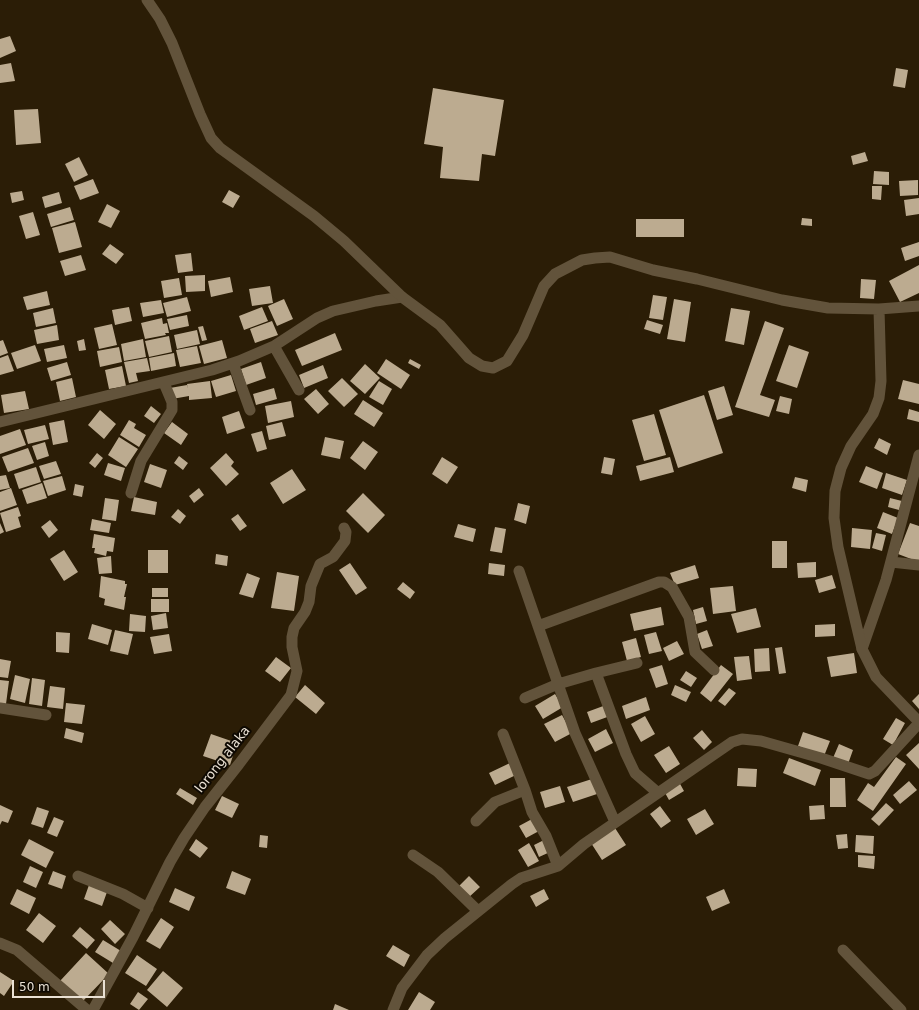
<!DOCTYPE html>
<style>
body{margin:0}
#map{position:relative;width:919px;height:1010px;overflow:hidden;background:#2b1d06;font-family:"DejaVu Sans",sans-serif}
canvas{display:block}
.scale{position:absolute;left:12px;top:980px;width:93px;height:18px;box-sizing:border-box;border:2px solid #eae1d4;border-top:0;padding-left:5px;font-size:12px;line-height:14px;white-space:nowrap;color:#eae1d4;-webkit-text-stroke:3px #0e0902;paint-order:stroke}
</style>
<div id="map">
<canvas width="919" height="1010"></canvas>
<div class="scale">50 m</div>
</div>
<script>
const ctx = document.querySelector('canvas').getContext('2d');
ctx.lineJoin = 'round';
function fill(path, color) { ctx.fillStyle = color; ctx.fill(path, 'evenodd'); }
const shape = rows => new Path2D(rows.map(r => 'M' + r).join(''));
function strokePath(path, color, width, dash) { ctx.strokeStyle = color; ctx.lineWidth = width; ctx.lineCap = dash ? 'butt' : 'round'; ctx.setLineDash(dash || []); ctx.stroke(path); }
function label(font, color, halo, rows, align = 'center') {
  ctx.font = font + ' "DejaVu Sans",sans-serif'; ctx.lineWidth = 4; ctx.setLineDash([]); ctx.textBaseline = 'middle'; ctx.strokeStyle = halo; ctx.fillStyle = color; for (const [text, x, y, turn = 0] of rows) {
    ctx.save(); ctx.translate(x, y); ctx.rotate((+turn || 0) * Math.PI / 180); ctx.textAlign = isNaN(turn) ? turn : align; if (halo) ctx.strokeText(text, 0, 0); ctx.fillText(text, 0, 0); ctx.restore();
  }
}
fill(shape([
 [10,36,16,51,0,58,0,39],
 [11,63,15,81,0,83,0,65],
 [896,68,908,70,905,88,893,86],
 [433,88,504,100,495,156,482,154,479,181,440,178,443,147,424,144],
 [38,109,41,143,16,145,14,110],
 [865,152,868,161,853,165,851,156],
 [79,157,88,175,74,182,65,164],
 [874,171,889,172,889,185,873,184],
 [93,179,99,193,80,200,74,186],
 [918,180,918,195,900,196,899,181],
 [872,186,882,186,881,200,872,199],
 [229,190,240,196,233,208,222,202],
 [22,191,24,200,12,203,10,193],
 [59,192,62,203,45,208,42,197],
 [919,198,919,214,906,216,904,200],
 [107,204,120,211,111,228,98,222],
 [70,207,74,220,51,227,47,214],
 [33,212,40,235,26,239,19,216],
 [802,218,812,219,812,226,801,225],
 [636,219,684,219,684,237,636,237],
 [75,222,82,247,59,253,52,228],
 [919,242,919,256,905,261,901,248],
 [110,244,124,254,116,264,102,254],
 [191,253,193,271,178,273,175,255],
 [81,255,86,270,65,276,60,261],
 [919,265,919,293,900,302,889,281],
 [205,275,205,291,186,292,185,276],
 [230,277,233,292,211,297,208,281],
 [179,278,182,295,164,298,161,281],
 [861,279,876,280,874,299,860,298],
 [270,286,273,303,252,306,249,289],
 [47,291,50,305,27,310,23,297],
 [653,295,667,297,663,320,649,318],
 [187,297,191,311,167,317,163,303],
 [284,299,293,319,277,326,268,306],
 [674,299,691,302,685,342,667,339],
 [161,300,164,313,143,317,140,303],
 [129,307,132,321,115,325,112,310],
 [262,307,268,321,244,330,239,316],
 [53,308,56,323,36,327,33,313],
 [731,308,750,311,744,345,725,341],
 [187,315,189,326,170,330,167,319],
 [162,318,163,324,167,323,169,333,165,333,166,335,145,339,141,323],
 [647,320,663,325,660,334,644,329],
 [272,321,278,335,255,343,250,329],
 [765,321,784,328,760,395,775,400,769,417,735,407],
 [112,324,117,345,99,349,94,328],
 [57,325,59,340,37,344,34,330],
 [203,326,207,340,202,341,198,327],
 [197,330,200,344,177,349,174,335],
 [335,333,342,350,302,366,295,350],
 [169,336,172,352,149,357,145,341],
 [84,339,86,350,79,351,77,341],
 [143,339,146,357,124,361,121,344],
 [3,340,8,353,0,356,0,341],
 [222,340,227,358,204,364,199,346],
 [35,345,41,361,17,369,11,353],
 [64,345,67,358,47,362,44,349],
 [789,345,809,352,797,388,776,381],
 [197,346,201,363,180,367,176,350],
 [119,347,122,362,100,367,97,351],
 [174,353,176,366,151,371,149,358],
 [8,355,14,371,0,375,0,358],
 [147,358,150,371,136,373,138,381,129,383,124,362],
 [386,359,410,375,401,389,377,373],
 [410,359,421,365,419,369,408,363],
 [67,362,71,375,51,381,47,368],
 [261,362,266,378,246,385,241,369],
 [365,364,380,378,365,394,350,381],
 [323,365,328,378,304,388,299,375],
 [122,366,126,386,109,389,105,370],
 [231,375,236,391,216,397,211,381],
 [72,378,76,397,60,401,56,382],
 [342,378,358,394,344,407,328,391],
 [903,380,919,384,919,404,898,399],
 [210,381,212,398,189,400,189,396,172,399,170,388,187,385,188,389,187,384],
 [379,381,392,389,383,405,369,397],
 [724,386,733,415,717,420,708,391],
 [274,388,277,399,256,405,253,394],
 [316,389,329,404,318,414,304,399],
 [25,391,29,409,4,413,1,395],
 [704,395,723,453,678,468,659,410],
 [780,396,792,399,789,414,776,411],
 [363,400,383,413,374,427,354,414],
 [291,401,294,417,268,423,265,406],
 [151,406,161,414,154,423,144,416],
 [909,409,919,412,919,422,907,419],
 [100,410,116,424,104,439,88,425],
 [239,411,245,428,227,434,222,417],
 [654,414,666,455,644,461,632,420],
 [64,420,68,442,53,445,49,423],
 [129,420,136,424,134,428,146,435,139,447,120,435],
 [172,422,188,434,181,445,164,433],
 [282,422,286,436,269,440,266,426],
 [45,425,49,439,28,444,24,430],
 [20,429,26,445,0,454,0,436],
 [262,431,267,449,257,452,251,434],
 [119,437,138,449,126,467,108,455],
 [325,437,344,441,340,459,321,455],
 [879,438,891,444,887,455,874,448],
 [363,441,378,452,365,470,350,458],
 [45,442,49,456,37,460,32,446],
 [28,448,34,463,8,472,2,457],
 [97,453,103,458,95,468,89,463],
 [226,453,234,462,231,466,239,474,226,486,210,468],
 [179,456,188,463,183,470,174,463],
 [442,457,458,467,447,484,432,474],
 [604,457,615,459,612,475,601,473],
 [670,457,674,472,640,481,636,466],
 [56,461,61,474,44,479,39,466],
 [108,463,125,468,121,481,104,475],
 [150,464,167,470,161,488,144,482],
 [866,466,883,473,877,489,859,482],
 [36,467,41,482,19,489,14,474],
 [292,469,306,490,283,504,270,483],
 [886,473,907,480,902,495,882,488],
 [6,475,10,488,0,490,0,476],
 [62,476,66,490,48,496,43,481],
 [795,477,808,480,806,492,792,488],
 [42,483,47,498,27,504,22,490],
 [75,484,84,486,82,497,73,495],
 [11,488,17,505,0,511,0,492],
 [199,488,204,495,194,503,189,496],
 [363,493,385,515,368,533,346,511],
 [134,497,157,502,155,515,131,511],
 [105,498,119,500,116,521,102,519],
 [890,498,902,501,899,510,888,507],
 [518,503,530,506,526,524,514,520],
 [18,507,21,516,18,517,21,527,6,532,0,513],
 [178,509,186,516,180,524,171,517],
 [883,512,898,518,892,534,877,528],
 [238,514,247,526,240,531,231,519],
 [92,519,111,523,109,533,90,530],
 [50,520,58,530,49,538,41,527],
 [0,523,4,532,0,534],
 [910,523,919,526,919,562,898,554],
 [458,524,476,529,473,542,454,537],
 [495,527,506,529,502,553,490,551],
 [852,528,872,530,870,549,851,547],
 [876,533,886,535,882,551,872,548],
 [94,534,115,538,113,552,107,551,106,556,94,553,95,548,92,548],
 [772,541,787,541,787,568,772,568],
 [64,550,78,572,64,581,50,559],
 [148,550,168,550,168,573,148,573],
 [216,554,228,556,227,566,215,564],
 [111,556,112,573,99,574,97,558],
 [816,562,816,577,798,578,797,563],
 [350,563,367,588,356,595,339,570],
 [489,563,505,565,504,576,488,574],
 [695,565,699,578,675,585,670,573],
 [277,572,299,576,294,611,271,608],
 [247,573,260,578,253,598,239,594],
 [832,575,836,588,819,593,815,580],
 [101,576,125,581,125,584,127,584,124,597,126,597,124,610,104,605,105,599,99,597],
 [403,582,415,592,410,599,397,589],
 [733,586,736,611,713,614,710,588],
 [152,588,168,588,168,597,152,597],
 [151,599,169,599,169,612,151,612],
 [661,607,664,625,634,631,630,614],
 [703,607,707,621,696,624,693,610],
 [756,608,761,627,737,633,731,614],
 [166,613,168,628,153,630,151,616],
 [130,614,146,616,145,632,129,631],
 [92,624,112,630,108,645,88,639],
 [835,624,835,636,815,637,815,625],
 [115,630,133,634,128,655,110,651],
 [707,630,713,646,702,649,697,634],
 [56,632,70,633,69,653,56,652],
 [656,632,662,651,649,654,644,635],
 [169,634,172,651,154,654,150,637],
 [636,638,641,657,627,661,622,642],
 [677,641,684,654,669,661,663,648],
 [782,647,786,673,779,674,775,648],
 [769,648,770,671,755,672,754,649],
 [854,653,857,673,831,677,827,657],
 [749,656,752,679,737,681,734,657],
 [276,657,291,668,280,682,265,671],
 [0,659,11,661,8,678,0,677],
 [662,665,668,684,656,688,649,669],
 [721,665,733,674,711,702,700,693],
 [686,671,697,678,691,687,680,680],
 [15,675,30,679,25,703,10,699],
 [32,678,45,680,42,706,29,704],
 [0,680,9,681,6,704,0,703],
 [305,685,325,703,316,714,295,697],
 [675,685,691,692,686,702,671,695],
 [50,686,65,688,63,709,47,707],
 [729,688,736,693,725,706,718,701],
 [555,694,563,707,543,719,535,706],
 [919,694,919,709,912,701],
 [646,697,650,710,626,719,622,706],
 [66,703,85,705,82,724,64,722],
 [606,705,610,716,591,723,587,712],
 [562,715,572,733,555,742,544,724],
 [645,716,655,734,641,742,631,724],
 [896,718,905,723,893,745,883,739],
 [66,728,84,733,82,743,64,738],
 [606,729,613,743,595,752,588,739],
 [702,730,712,742,704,750,693,738],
 [803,732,830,741,824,756,798,746],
 [211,734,237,743,230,765,203,756],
 [919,743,919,769,906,755],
 [839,744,853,750,848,764,833,758],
 [669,746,680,764,666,773,654,755],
 [896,757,906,764,873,811,857,800,868,783,874,787],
 [789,758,821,770,815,786,783,773],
 [510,763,516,775,495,785,489,773],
 [738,768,757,769,756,787,737,786],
 [830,778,845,778,846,807,830,807],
 [592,779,597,794,573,802,567,787],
 [909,781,917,790,900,804,893,795],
 [679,782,684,791,669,800,664,791],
 [560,786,565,802,545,808,540,792],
 [180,788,197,798,193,805,176,794],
 [222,796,239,804,232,818,215,810],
 [886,803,894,810,879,826,871,819],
 [0,805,13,811,8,823,2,821,0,825],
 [824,805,825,819,810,820,809,806],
 [660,806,671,821,661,828,650,814],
 [37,807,49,811,43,828,31,824],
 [705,809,714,824,696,835,687,819],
 [54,817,64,821,57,837,47,833],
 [532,819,539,831,526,838,519,826],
 [615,828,626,845,602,860,591,843],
 [847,834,848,848,838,849,836,835],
 [260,835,268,836,267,848,259,847],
 [856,835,874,836,873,854,855,852],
 [29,839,54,852,46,868,21,855],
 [196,839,208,848,200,858,189,850],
 [544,840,550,852,539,857,534,845],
 [529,843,539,861,528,867,518,850],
 [858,855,875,856,874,869,858,867],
 [30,866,43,872,36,888,23,882],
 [53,871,66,876,62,889,48,884],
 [232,871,251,879,245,895,226,888],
 [469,876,480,887,468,898,457,888],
 [89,885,107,892,102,906,84,899],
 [175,888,195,897,189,911,169,902],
 [17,889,36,898,29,914,10,904],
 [544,889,549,899,536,907,530,896],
 [724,889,730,903,712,911,706,897],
 [39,913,56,926,43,943,26,930],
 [161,918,174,927,160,949,146,941],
 [110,920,125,934,115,944,101,929],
 [80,927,95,940,87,949,72,936],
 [103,940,121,951,113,963,95,952],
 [393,945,410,955,404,967,386,956],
 [86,953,109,974,82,1002,60,981],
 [137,955,157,969,146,986,125,973],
 [163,971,183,988,167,1007,147,990],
 [0,972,14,981,4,996,0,993],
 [138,992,148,999,139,1010,130,1004],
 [419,992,435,1002,430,1010,408,1010],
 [335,1004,349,1010,333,1010]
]), '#bcab90');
strokePath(shape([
 [274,346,299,390],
 [233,363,250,410],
 [0,422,212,370,239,361,274,346,317,318,333,311,376,301,402,297],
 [131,493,141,461,172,410,172,402,164,383],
 [891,562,919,565],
 [519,571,575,733,615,822],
 [538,626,659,582,664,582,672,587,689,617,695,652,714,670],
 [862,649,886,580,919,455],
 [596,673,637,663],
 [525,698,558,684,596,673,626,754,635,773,658,793],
 [0,708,46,715],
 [503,734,525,790,532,812,546,836,558,866],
 [476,821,495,802,525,790],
 [413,855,438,872,478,911],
 [78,876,123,894,148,908],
 [0,943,17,950,87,1010],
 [843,950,901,1010],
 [93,1010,133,937,170,862,184,838,205,807,239,764,291,695,297,671,292,647,292,637,294,628,305,612,309,602,311,586,320,564,333,557,345,541,346,532,344,528],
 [393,1010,402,988,427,955,445,938,512,884,521,878,558,866,584,844,732,742,742,739,761,741,821,758,869,774,875,771,919,723]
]), '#62533b', 11);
strokePath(shape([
 [147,0,160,19,172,43,200,114,211,138,220,148,314,216,344,241,402,297,440,325,469,358,482,366,493,368,507,361,523,335,544,286,555,274,582,260,595,258,610,257,653,270,697,279,782,300,828,308,879,309,919,306],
 [879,309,881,381,879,398,873,414,851,446,841,468,835,491,834,518,838,547,862,649,876,677,919,722]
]), '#62533b', 11);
label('13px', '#eae1d4', '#0e0902', [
 ["lorong alaka",223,760,-52]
]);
</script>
